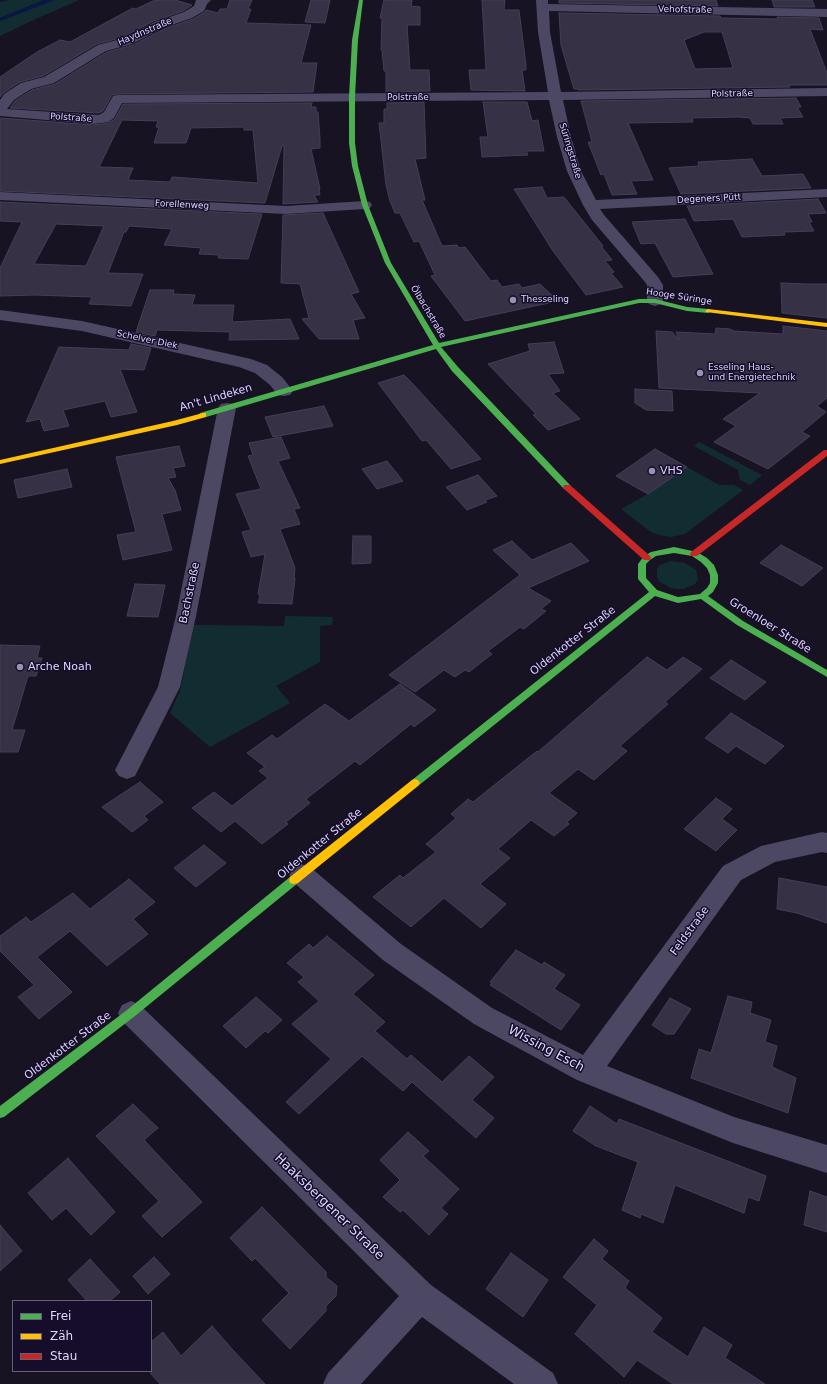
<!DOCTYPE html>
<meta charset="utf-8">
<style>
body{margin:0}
#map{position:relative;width:827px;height:1384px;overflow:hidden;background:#181323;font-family:"DejaVu Sans",sans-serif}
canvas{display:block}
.legend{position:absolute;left:12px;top:1300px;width:140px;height:72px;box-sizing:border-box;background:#150d29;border:1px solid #665d7f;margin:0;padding:5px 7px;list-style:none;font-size:12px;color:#dfd6ff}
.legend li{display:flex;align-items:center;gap:8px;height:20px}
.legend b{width:20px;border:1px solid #665d7f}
</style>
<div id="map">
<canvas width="827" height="1384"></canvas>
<ul class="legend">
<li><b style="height:5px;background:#4caf50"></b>Frei</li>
<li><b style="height:5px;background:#ffc107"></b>Zäh</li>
<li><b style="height:5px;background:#c62828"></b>Stau</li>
</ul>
</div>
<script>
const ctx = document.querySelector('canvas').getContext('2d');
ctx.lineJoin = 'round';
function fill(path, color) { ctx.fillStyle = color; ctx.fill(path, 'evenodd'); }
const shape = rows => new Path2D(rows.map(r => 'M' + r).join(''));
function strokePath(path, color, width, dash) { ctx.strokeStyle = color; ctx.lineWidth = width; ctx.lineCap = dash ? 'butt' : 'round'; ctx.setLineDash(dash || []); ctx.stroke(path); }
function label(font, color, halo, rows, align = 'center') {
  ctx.font = font + ' "DejaVu Sans",sans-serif'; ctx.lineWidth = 3; ctx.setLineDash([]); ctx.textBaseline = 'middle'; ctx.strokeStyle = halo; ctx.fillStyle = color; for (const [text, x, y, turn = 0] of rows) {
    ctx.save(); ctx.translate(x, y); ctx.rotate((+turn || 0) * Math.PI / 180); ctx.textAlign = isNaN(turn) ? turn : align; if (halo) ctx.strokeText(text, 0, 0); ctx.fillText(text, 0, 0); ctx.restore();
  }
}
fill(shape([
 [10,0,44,0,0,18,0,2],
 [54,0,79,0,29,22,0,36,0,21],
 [699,442,762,475,750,485,740,480,738,470,694,446],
 [687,467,719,485,734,485,743,490,685,534,671,537,659,535,651,532,621,509,648,494],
 [671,561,685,563,696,570,698,579,695,584,684,589,678,589,671,588,660,582,657,577,657,569,660,565],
 [285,616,333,617,332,625,320,626,320,662,276,686,290,703,210,747,170,713,180,691,193,625,284,626]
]), '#112d32');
fill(shape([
 [44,0,54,0,0,21,0,18]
]), '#071747');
const building = shape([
 [155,0,175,0,192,5,183,11,154,21,123,37,97,44,43,76,20,82,3,93,0,97,0,77,37,52,60,40,70,42,133,8,136,9,155,0],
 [230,0,252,0,248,9,251,9,246,23,311,25,301,63,317,63,313,92,118,94,112,95,103,111,99,113,10,108,15,101,32,90,55,84,107,52,133,45,164,29,193,19,205,12,206,10,218,13,220,9,227,9,230,0],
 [311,0,330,0,325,23,305,22,311,0],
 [384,0,412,0,411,6,420,7,420,25,407,25,410,70,429,70,430,91,386,92,386,71,384,71,382,50,381,50,382,18,380,18,384,0],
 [482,0,505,0,504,10,519,10,526,65,526,70,522,70,525,91,471,90,469,70,486,70,482,0],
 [559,0,716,0,718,6,559,3,559,0],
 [772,0,812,0,815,7,774,7,772,0],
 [559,13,720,16,721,18,778,19,777,17,819,18,823,30,810,29,827,73,827,85,789,85,790,87,578,90,578,89,574,89,561,45,559,13],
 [704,32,722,32,733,68,695,69,684,40,704,32],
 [796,98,801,107,797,107,803,117,780,118,783,124,753,124,750,118,739,117,692,118,693,122,628,123,653,180,631,181,637,194,612,195,604,174,601,175,588,142,592,142,581,101,796,98],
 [424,102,426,158,415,159,425,200,422,200,442,246,457,245,459,248,465,247,491,281,497,280,502,287,519,284,522,288,540,284,558,301,465,321,431,276,435,275,419,241,414,242,400,213,395,213,390,201,386,185,379,123,384,123,384,109,387,109,387,103,424,102],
 [483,102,527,102,532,121,538,120,544,151,526,151,528,155,482,157,480,137,488,137,483,102],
 [312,103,311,107,316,107,316,112,318,112,320,139,320,148,311,149,320,189,319,189,320,195,314,195,318,202,283,204,284,146,282,146,265,203,0,191,0,118,94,125,108,123,115,119,123,104,312,103],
 [122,120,158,121,156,127,159,127,154,143,186,143,191,128,244,127,244,130,253,130,258,183,172,177,170,182,128,180,133,168,99,167,122,120],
 [752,159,762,176,803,174,811,188,681,194,669,168,699,166,698,162,752,159],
 [542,187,547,198,564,197,603,246,601,246,612,260,605,261,614,272,611,273,623,287,586,295,553,251,514,189,542,187],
 [818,199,826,213,808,214,812,222,809,222,814,231,784,232,785,235,742,237,733,219,694,221,687,206,818,199],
 [0,202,262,214,248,259,218,258,219,255,199,254,201,248,164,245,172,229,129,226,126,232,124,232,108,273,143,274,131,306,89,304,92,297,35,295,0,296,0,268,22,222,0,221,0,202],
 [56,224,104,226,86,266,34,264,56,224],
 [323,213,359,292,351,294,365,318,353,320,359,339,319,339,302,319,309,318,300,284,281,283,283,215,323,213],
 [685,219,713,274,673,277,655,243,641,244,632,222,685,219],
 [781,283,806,284,827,284,827,318,782,313,781,283],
 [150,290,174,290,173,294,195,295,192,305,234,305,232,322,290,319,299,339,229,340,230,332,157,330,155,336,136,332,150,290],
 [783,326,827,331,827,398,817,406,826,412,802,432,810,436,768,469,714,442,736,426,723,419,760,393,659,388,656,331,672,332,679,340,676,332,715,334,716,328,730,329,734,331,783,334,783,326],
 [554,342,564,373,548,374,560,391,553,393,580,419,548,430,533,415,536,414,488,364,530,351,528,344,554,342],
 [131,344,151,348,144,370,120,369,137,412,111,417,105,401,63,410,69,426,44,431,40,419,26,422,59,347,129,350,131,344],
 [404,375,413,384,481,459,451,469,426,440,422,441,378,383,404,375],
 [635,389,672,391,673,411,646,410,635,403,635,389],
 [324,406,333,426,273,437,265,417,324,406],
 [281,437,290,458,278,461,300,508,294,509,300,524,280,529,295,568,294,578,295,578,292,604,258,603,260,595,258,594,265,554,251,557,242,532,251,530,236,494,261,489,248,456,253,455,249,443,281,437],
 [179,446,185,466,173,468,176,477,168,478,175,490,181,510,162,514,172,550,123,560,117,535,136,532,116,457,179,446],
 [655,449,687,467,648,494,616,476,655,449],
 [387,461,403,481,377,489,362,469,387,461],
 [67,469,72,487,18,498,14,480,67,469],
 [478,475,497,496,485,500,487,502,467,510,446,487,478,475],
 [353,536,371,536,371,563,352,564,353,536],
 [512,541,532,560,571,543,589,561,528,588,551,601,541,609,546,611,524,629,520,627,488,651,492,654,469,672,465,670,455,677,444,670,415,692,389,675,520,575,493,550,512,541],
 [781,545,823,568,802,586,760,563,781,545],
 [135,584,165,585,158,617,127,616,135,584],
 [0,645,40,646,37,658,42,658,36,676,28,676,12,730,25,730,18,752,0,752,0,645],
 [647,657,667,670,683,657,702,669,665,702,668,704,620,746,627,751,594,780,578,769,549,793,577,813,567,822,569,824,554,836,531,820,498,849,510,858,480,884,506,904,481,928,444,898,411,927,373,897,400,875,403,878,436,852,426,844,456,818,451,814,468,799,473,802,537,751,538,752,647,657],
 [731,660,766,682,745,700,710,678,731,660],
 [400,684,436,710,414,727,411,724,360,765,355,761,306,799,310,803,286,822,288,824,262,844,235,821,221,832,192,808,214,792,232,806,268,778,259,771,265,767,247,753,272,735,277,739,325,704,349,721,400,684],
 [731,713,784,746,765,764,736,746,728,753,705,738,731,713],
 [140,782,163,802,144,816,148,820,132,832,102,807,140,782],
 [716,798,732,809,722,819,737,830,716,851,684,829,716,798],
 [204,845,226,863,196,887,174,868,204,845],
 [779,878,827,887,827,923,797,913,777,909,779,878],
 [129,879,155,902,133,919,148,934,107,966,70,931,37,957,72,992,39,1019,18,997,34,985,0,951,0,936,26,917,31,922,73,893,90,909,129,879],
 [327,936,374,975,353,994,385,1022,375,1031,407,1059,411,1055,442,1082,469,1056,494,1077,472,1100,494,1118,476,1138,412,1082,403,1091,362,1056,299,1114,286,1102,331,1059,292,1024,319,1001,298,982,304,977,287,963,309,944,313,948,327,936],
 [516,950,542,965,544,962,565,975,554,989,580,1005,561,1030,490,985,492,983,490,982,516,950],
 [728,996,752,1002,750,1013,771,1020,765,1042,777,1046,772,1067,796,1078,788,1113,691,1078,699,1049,711,1053,728,996],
 [256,997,282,1020,268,1033,265,1031,246,1048,223,1026,256,997],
 [670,998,691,1009,674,1034,666,1034,652,1025,670,998],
 [133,1104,158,1128,144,1140,202,1202,162,1237,142,1216,159,1201,96,1136,133,1104],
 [590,1106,617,1124,619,1119,766,1176,759,1201,748,1197,744,1213,675,1185,663,1223,641,1214,640,1218,622,1210,638,1162,596,1146,573,1131,590,1106],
 [408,1132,429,1151,423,1156,459,1189,441,1208,448,1214,429,1235,403,1210,400,1212,383,1197,400,1180,380,1160,408,1132],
 [68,1158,115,1212,91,1235,66,1208,52,1220,28,1193,68,1158],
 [810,1191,827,1197,827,1232,804,1225,810,1191],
 [262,1207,326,1272,326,1277,337,1286,336,1296,326,1306,326,1311,290,1349,262,1320,289,1293,255,1258,252,1261,230,1238,262,1207],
 [0,1225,22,1251,0,1271,0,1225],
 [594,1239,608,1251,602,1259,629,1281,625,1288,662,1318,652,1332,688,1357,704,1327,732,1345,725,1358,765,1384,673,1384,637,1360,624,1377,575,1334,597,1305,563,1277,594,1239],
 [511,1253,548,1280,523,1317,486,1289,511,1253],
 [154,1257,170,1274,148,1294,133,1276,154,1257],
 [90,1259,120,1292,110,1301,87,1301,68,1280,90,1259],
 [212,1326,232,1349,265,1384,160,1384,151,1374,151,1342,163,1332,181,1356,212,1326]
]);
fill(building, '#373145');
strokePath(building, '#453e57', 1);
fill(shape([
 [196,0,211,0,207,4,204,11,192,18,163,28,132,44,106,51,54,83,31,89,14,100,7,109,99,115,104,112,113,96,118,95,548,92,538,32,536,0,548,0,548,4,827,9,827,17,549,11,550,32,561,92,827,88,827,96,563,100,571,137,581,171,596,200,827,189,827,197,600,209,604,215,658,277,663,285,663,301,661,304,655,306,649,304,647,301,647,285,645,282,592,220,583,205,567,171,557,137,549,100,122,103,114,118,108,122,94,124,0,116,0,100,4,94,21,83,44,77,98,45,124,38,155,22,184,12,194,6,196,0],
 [0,192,286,206,365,201,370,202,372,205,370,208,365,209,286,214,0,200,0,192],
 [0,310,82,321,251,359,267,365,282,377,293,391,290,395,284,396,278,395,270,385,255,373,239,367,82,331,0,320,0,310],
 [227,403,233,404,236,408,196,616,180,687,135,776,127,779,119,776,115,770,158,687,176,616,218,408,221,404,227,403],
 [822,832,827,833,827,853,822,852,775,862,741,880,607,1066,734,1117,827,1145,827,1173,733,1143,577,1080,474,1024,383,960,292,881,289,874,292,867,301,864,310,867,401,944,492,1008,583,1055,723,866,761,846,822,832],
 [131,1001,140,1005,431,1285,553,1373,558,1384,514,1384,422,1317,361,1384,323,1384,328,1373,399,1296,122,1021,118,1013,122,1005,131,1001]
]), '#4c4864');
fill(shape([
 [359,0,363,0,358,40,355,97,355,143,358,166,368,205,391,263,439,343,639,299,655,299,687,307,708,309,711,311,708,313,687,311,655,303,639,303,441,347,458,367,570,485,571,487,570,489,564,489,452,371,436,349,206,417,203,417,199,415,200,413,433,345,385,263,362,205,352,166,349,143,349,97,352,40,359,0],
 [674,547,697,552,707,558,714,565,718,575,718,583,713,592,708,596,743,621,827,670,827,677,737,625,701,599,678,603,655,596,418,786,412,786,410,783,412,780,649,592,638,579,638,564,644,556,651,552,674,547],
 [674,553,692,556,701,562,707,568,710,575,710,583,707,588,700,594,678,597,657,590,646,578,646,564,650,560,656,556,674,553],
 [294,876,298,877,299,880,298,883,135,1016,4,1117,0,1118,0,1106,127,1010,290,877,294,876]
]), '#4caf50');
fill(shape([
 [708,309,827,323,827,327,706,312,705,311,708,309],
 [203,413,206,413,206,417,177,425,0,464,0,460,173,421,203,413],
 [415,779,418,780,420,783,418,786,298,883,294,884,290,883,289,880,290,877,412,780,415,779]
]), '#ffc107');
fill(shape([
 [824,450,827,450,827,456,697,556,691,556,690,554,691,552,824,450],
 [564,485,570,485,650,556,651,558,650,560,644,560,564,489,563,487,564,485]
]), '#c62828');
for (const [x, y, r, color] of [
 [513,300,4,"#9992b2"],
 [700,373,4,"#9992b2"],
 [652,471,4,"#9992b2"],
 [20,667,4,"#9992b2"]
]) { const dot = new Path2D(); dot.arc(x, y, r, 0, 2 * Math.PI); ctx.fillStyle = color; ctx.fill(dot); strokePath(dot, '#150d29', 1.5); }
label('9px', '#dfd6ff', '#150d29', [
 ["Vehofstraße",685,10,1],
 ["Haydnstraße",145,32,-23],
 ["Polstraße",732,94,-1],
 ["Polstraße",408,98],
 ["Polstraße",71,118,4],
 ["Süringstraße",570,151,73],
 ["Degeners Pütt",709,199,-3],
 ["Forellenweg",182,205,3],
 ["Hooge Süringe",679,297,9],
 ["Ölbachstraße",428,312,59],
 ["Schelver Diek",147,340,12]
]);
label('9px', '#dfd6ff', '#150d29', [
 ["Thesseling",521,300],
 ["Esseling Haus-",708,368],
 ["und Energietechnik",708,378]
], 'left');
label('11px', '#dfd6ff', '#150d29', [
 ["An't Lindeken",216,398,-16],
 ["Bachstraße",190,593,-78],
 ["Groenloer Straße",770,626,32],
 ["Oldenkotter Straße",573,641,-38],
 ["Oldenkotter Straße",320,844,-39],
 ["Feldstraße",690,931,-54],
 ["Oldenkotter Straße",68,1046,-37]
]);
label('11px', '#dfd6ff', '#150d29', [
 ["VHS",660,471],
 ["Arche Noah",28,667]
], 'left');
label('13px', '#dfd6ff', '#150d29', [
 ["Wissing Esch",546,1049,28],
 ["Haaksbergener Straße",329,1207,44]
]);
</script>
